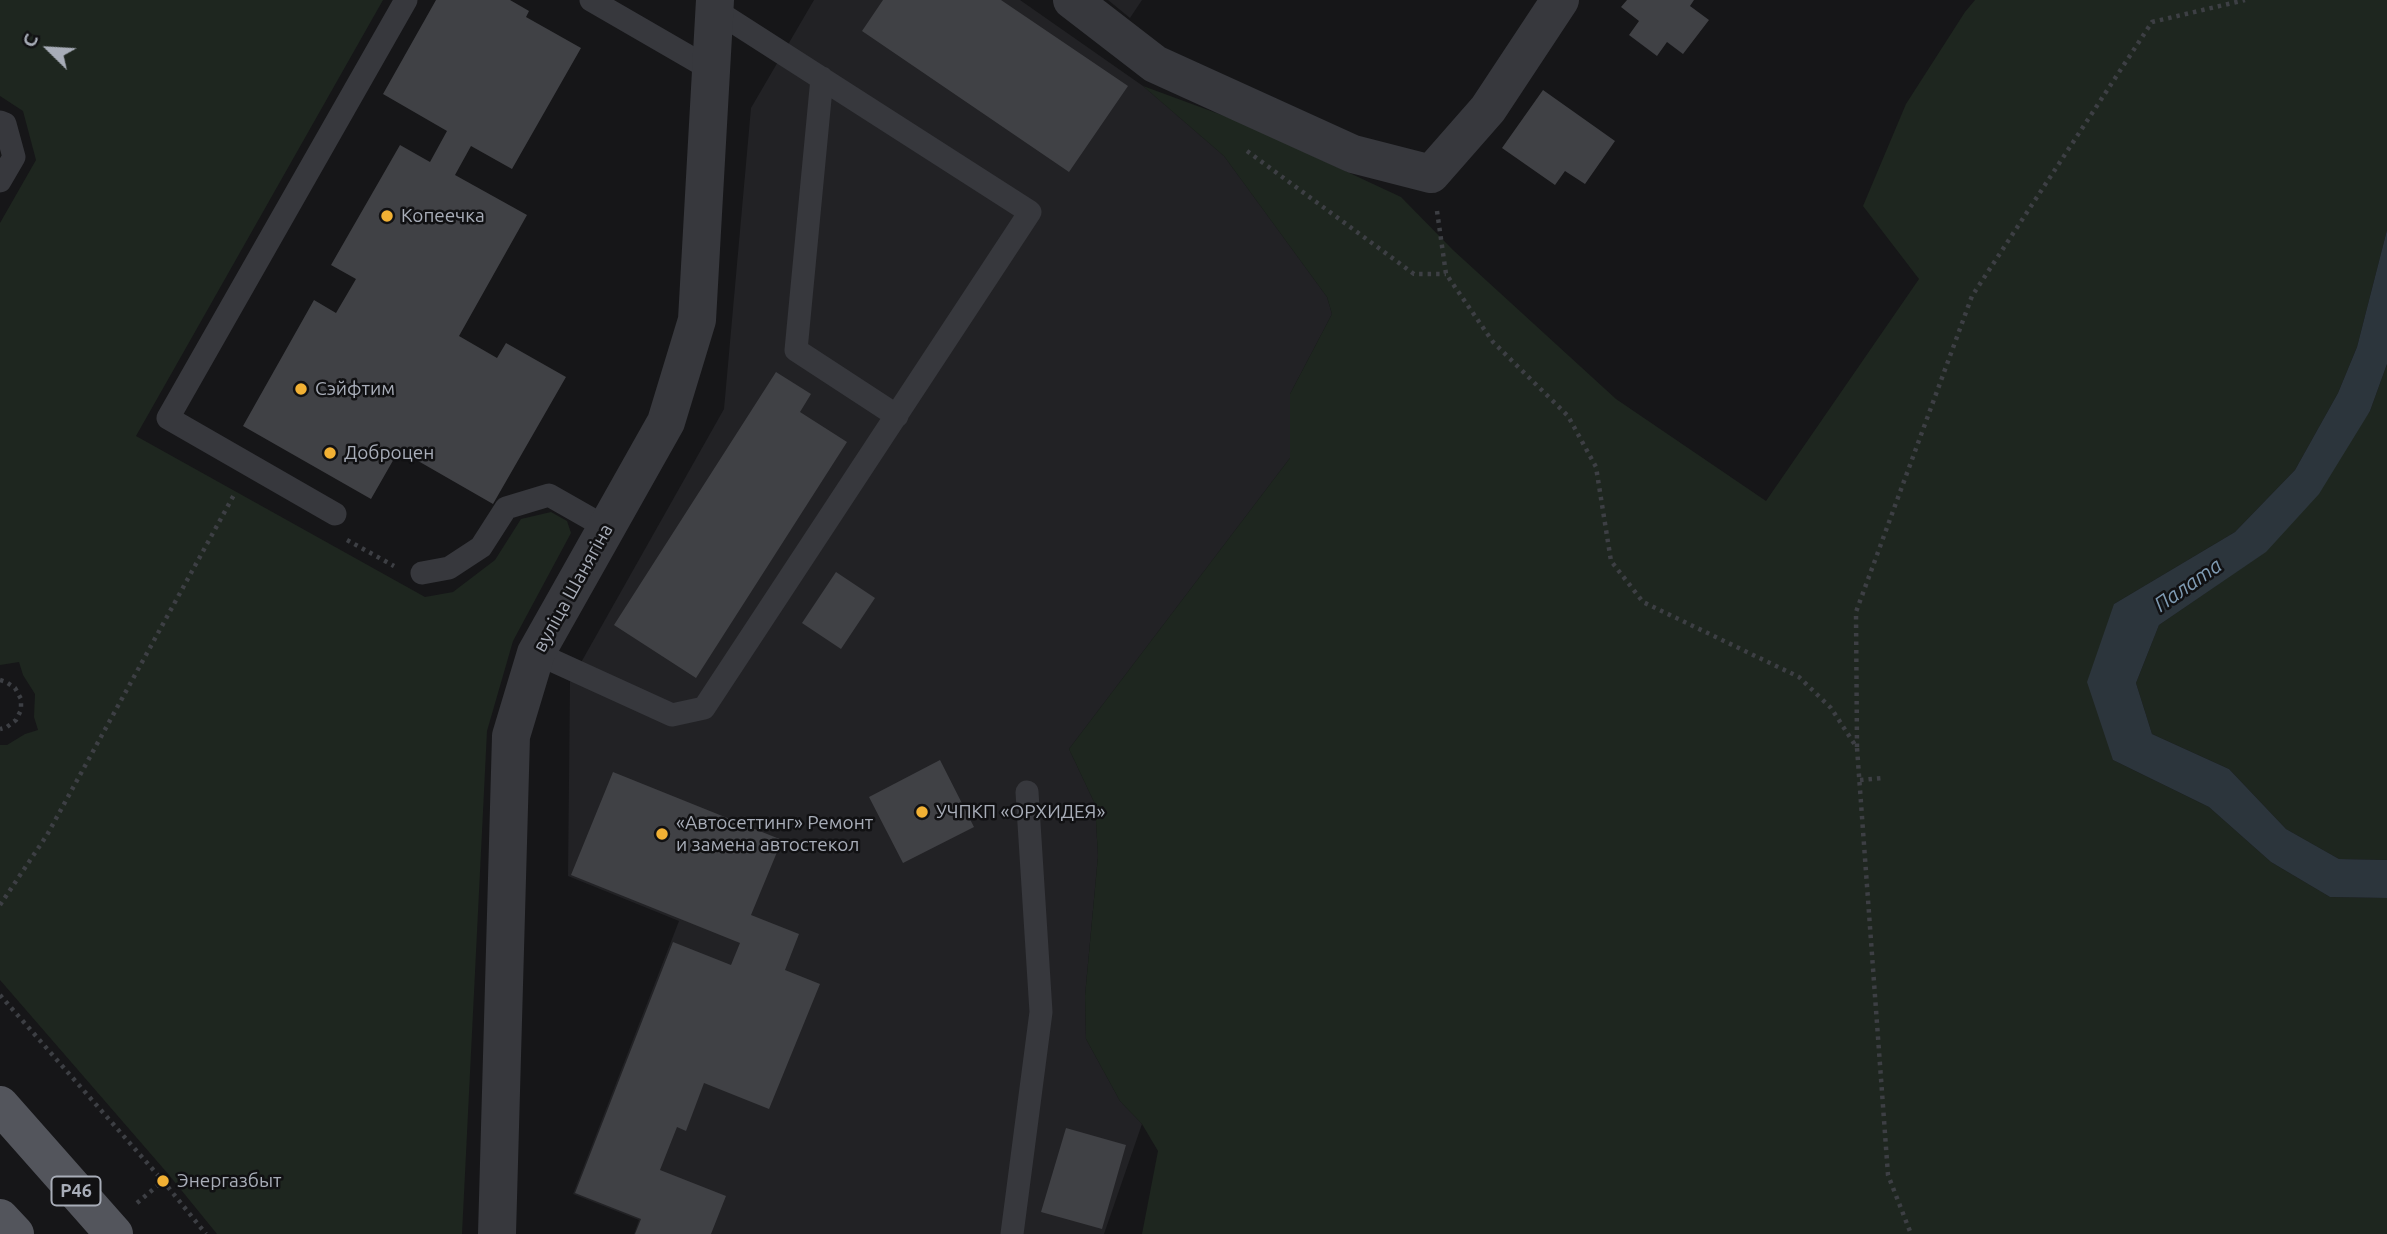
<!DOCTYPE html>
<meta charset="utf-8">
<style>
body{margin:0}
#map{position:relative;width:2387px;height:1234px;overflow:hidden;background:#161618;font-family:Ubuntu,sans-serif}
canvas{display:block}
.north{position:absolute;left:14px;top:14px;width:70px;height:70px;-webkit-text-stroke:5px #111113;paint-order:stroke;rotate:294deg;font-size:19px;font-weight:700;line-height:28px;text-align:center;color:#a8adb8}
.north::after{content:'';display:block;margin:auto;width:24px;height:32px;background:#a8adb8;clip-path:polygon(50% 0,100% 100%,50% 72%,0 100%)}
</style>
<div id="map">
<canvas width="2387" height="1234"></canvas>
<div class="north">С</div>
</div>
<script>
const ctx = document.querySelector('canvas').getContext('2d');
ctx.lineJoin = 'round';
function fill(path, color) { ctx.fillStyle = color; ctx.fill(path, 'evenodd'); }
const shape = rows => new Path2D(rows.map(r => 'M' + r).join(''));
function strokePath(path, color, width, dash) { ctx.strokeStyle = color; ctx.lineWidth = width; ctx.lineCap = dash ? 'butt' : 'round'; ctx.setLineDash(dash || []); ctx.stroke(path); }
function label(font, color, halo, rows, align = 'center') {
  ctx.font = font + ' Ubuntu,sans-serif'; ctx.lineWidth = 5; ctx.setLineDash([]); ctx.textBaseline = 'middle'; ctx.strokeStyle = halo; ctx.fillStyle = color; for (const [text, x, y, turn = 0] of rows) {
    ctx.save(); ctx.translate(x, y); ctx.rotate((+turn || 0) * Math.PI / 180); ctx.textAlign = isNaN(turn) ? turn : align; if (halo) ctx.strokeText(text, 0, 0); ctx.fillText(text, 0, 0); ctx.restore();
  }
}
fill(shape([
 [814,0,1020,0,1143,86,1224,156,1327,297,1332,314,1290,394,1290,458,1069,749,1095,804,1098,856,1085,996,1086,1039,1120,1101,1142,1124,1104,1234,634,1234,639,1220,573,1194,679,921,568,876,570,682,724,409,751,108],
 [1108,0,1142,0,1130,18]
]), '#222225');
fill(shape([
 [0,0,383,0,136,436,425,597,453,592,495,560,521,519,551,512,567,521,571,533,513,641,487,731,462,1234,217,1234,169,1175,0,980,0,745,7,745,25,734,38,730,34,717,35,694,23,675,19,662,0,665,0,223,36,160,23,111,0,96],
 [1975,0,2387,0,2387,230,2357,347,2338,393,2295,470,2235,532,2114,604,2113,760,2209,807,2271,862,2330,897,2387,898,2387,1234,1142,1234,1158,1151,1142,1124,1120,1101,1086,1039,1085,996,1098,856,1095,804,1069,749,1290,458,1290,394,1332,314,1327,297,1224,156,1143,86,1238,121,1401,197,1453,250,1616,399,1766,501,1919,279,1863,206,1906,104,1965,12],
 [2387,364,2387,860,2339,859,2286,829,2229,769,2152,734,2136,683,2159,625,2265,552,2370,411]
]), '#1e261f');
fill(shape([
 [2387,230,2387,364,2370,411,2319,494,2266,552,2159,625,2136,683,2152,734,2229,769,2286,829,2339,859,2387,860,2387,898,2330,897,2271,862,2209,807,2113,760,2087,682,2114,604,2235,532,2295,470,2338,393,2357,347]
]), '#2c353c');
fill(shape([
 [436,0,510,0,529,11,526,17,581,48,512,169,471,146,455,175,527,215,459,336,497,358,506,343,566,377,493,504,399,450,371,499,243,426,314,300,336,313,356,279,331,265,400,145,430,162,447,131,383,94],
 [883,0,1001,0,1128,86,1069,172,862,31],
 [1627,0,1694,0,1690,6,1709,20,1683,54,1667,42,1657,56,1629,35,1639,21,1621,7],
 [1543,90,1615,141,1585,184,1565,171,1555,185,1502,148],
 [776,372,811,394,800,412,847,442,696,678,614,625],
 [836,572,875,598,841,649,802,623],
 [940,760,974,827,903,863,869,797],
 [613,772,782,840,751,915,799,934,785,970,820,984,769,1109,704,1083,686,1131,677,1127,660,1170,726,1196,711,1234,635,1234,641,1219,575,1193,673,942,731,965,740,943,571,875],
 [1066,1128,1126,1145,1102,1229,1041,1212]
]), '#404145');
strokePath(shape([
 [1247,151,1414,274,1446,274],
 [1437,211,1446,274,1493,342,1568,416,1596,467,1611,561,1643,602,1799,677,1831,708,1857,748,1888,1175,1911,1234],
 [347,540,394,566],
 [0,680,6,682,15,688,21,699,21,710,16,720,7,727,0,729],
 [1857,747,1856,612,1972,296,2152,22,2245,0],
 [1860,780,1883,778],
 [0,905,47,835,235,493],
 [0,995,163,1181,206,1234],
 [137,1203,163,1181]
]), '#3d3f44', 4.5, [3.5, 5]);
strokePath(shape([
 [591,0,712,70],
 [822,78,796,350,897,416],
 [0,122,5,124,14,157,0,181],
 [335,514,168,418,406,0],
 [422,573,449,568,481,547,506,508,549,495,607,528],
 [536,653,672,715,704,708,1030,212,715,10],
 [1012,1234,1041,1012,1027,792]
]), '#37383d', 23);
strokePath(shape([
 [1072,0,1155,64,1353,154,1431,174,1488,109,1560,0],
 [497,1234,511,736,536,653,666,422,697,320,715,0]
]), '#37383d', 38);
strokePath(shape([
 [0,1105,114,1234],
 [0,1218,15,1234]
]), '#53555c', 38);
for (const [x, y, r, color] of [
 [387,216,7,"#f2b134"],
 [301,389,7,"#f2b134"],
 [330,453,7,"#f2b134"],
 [922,812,7,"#f2b134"],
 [662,834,7,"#f2b134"],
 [163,1181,7,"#f2b134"]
]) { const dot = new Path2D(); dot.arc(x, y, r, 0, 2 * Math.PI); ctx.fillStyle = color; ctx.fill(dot); strokePath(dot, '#111113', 2.5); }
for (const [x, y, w] of [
 [76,1191,49]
]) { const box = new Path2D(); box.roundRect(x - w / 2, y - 14.5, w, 29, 5); ctx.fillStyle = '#111113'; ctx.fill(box); strokePath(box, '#a8adb8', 2); }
label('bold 18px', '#a8adb8', null, [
 ["Р46",76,1191]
]);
label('19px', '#a8adb8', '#111113', [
 ["Копеечка",401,216],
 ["Сэйфтим",315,389],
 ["Доброцен",344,453],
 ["УЧПКП «ОРХИДЕЯ»",936,812],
 ["«Автосеттинг» Ремонт",676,823],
 ["и замена автостекол",676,845],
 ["Энергазбыт",177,1181]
], 'left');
label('19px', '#a8adb8', '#111113', [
 ["вуліца Шанягіна",573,588,-61]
]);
label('italic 21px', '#7f9bb3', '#111113', [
 ["Палата",2188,585,-35]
]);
</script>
